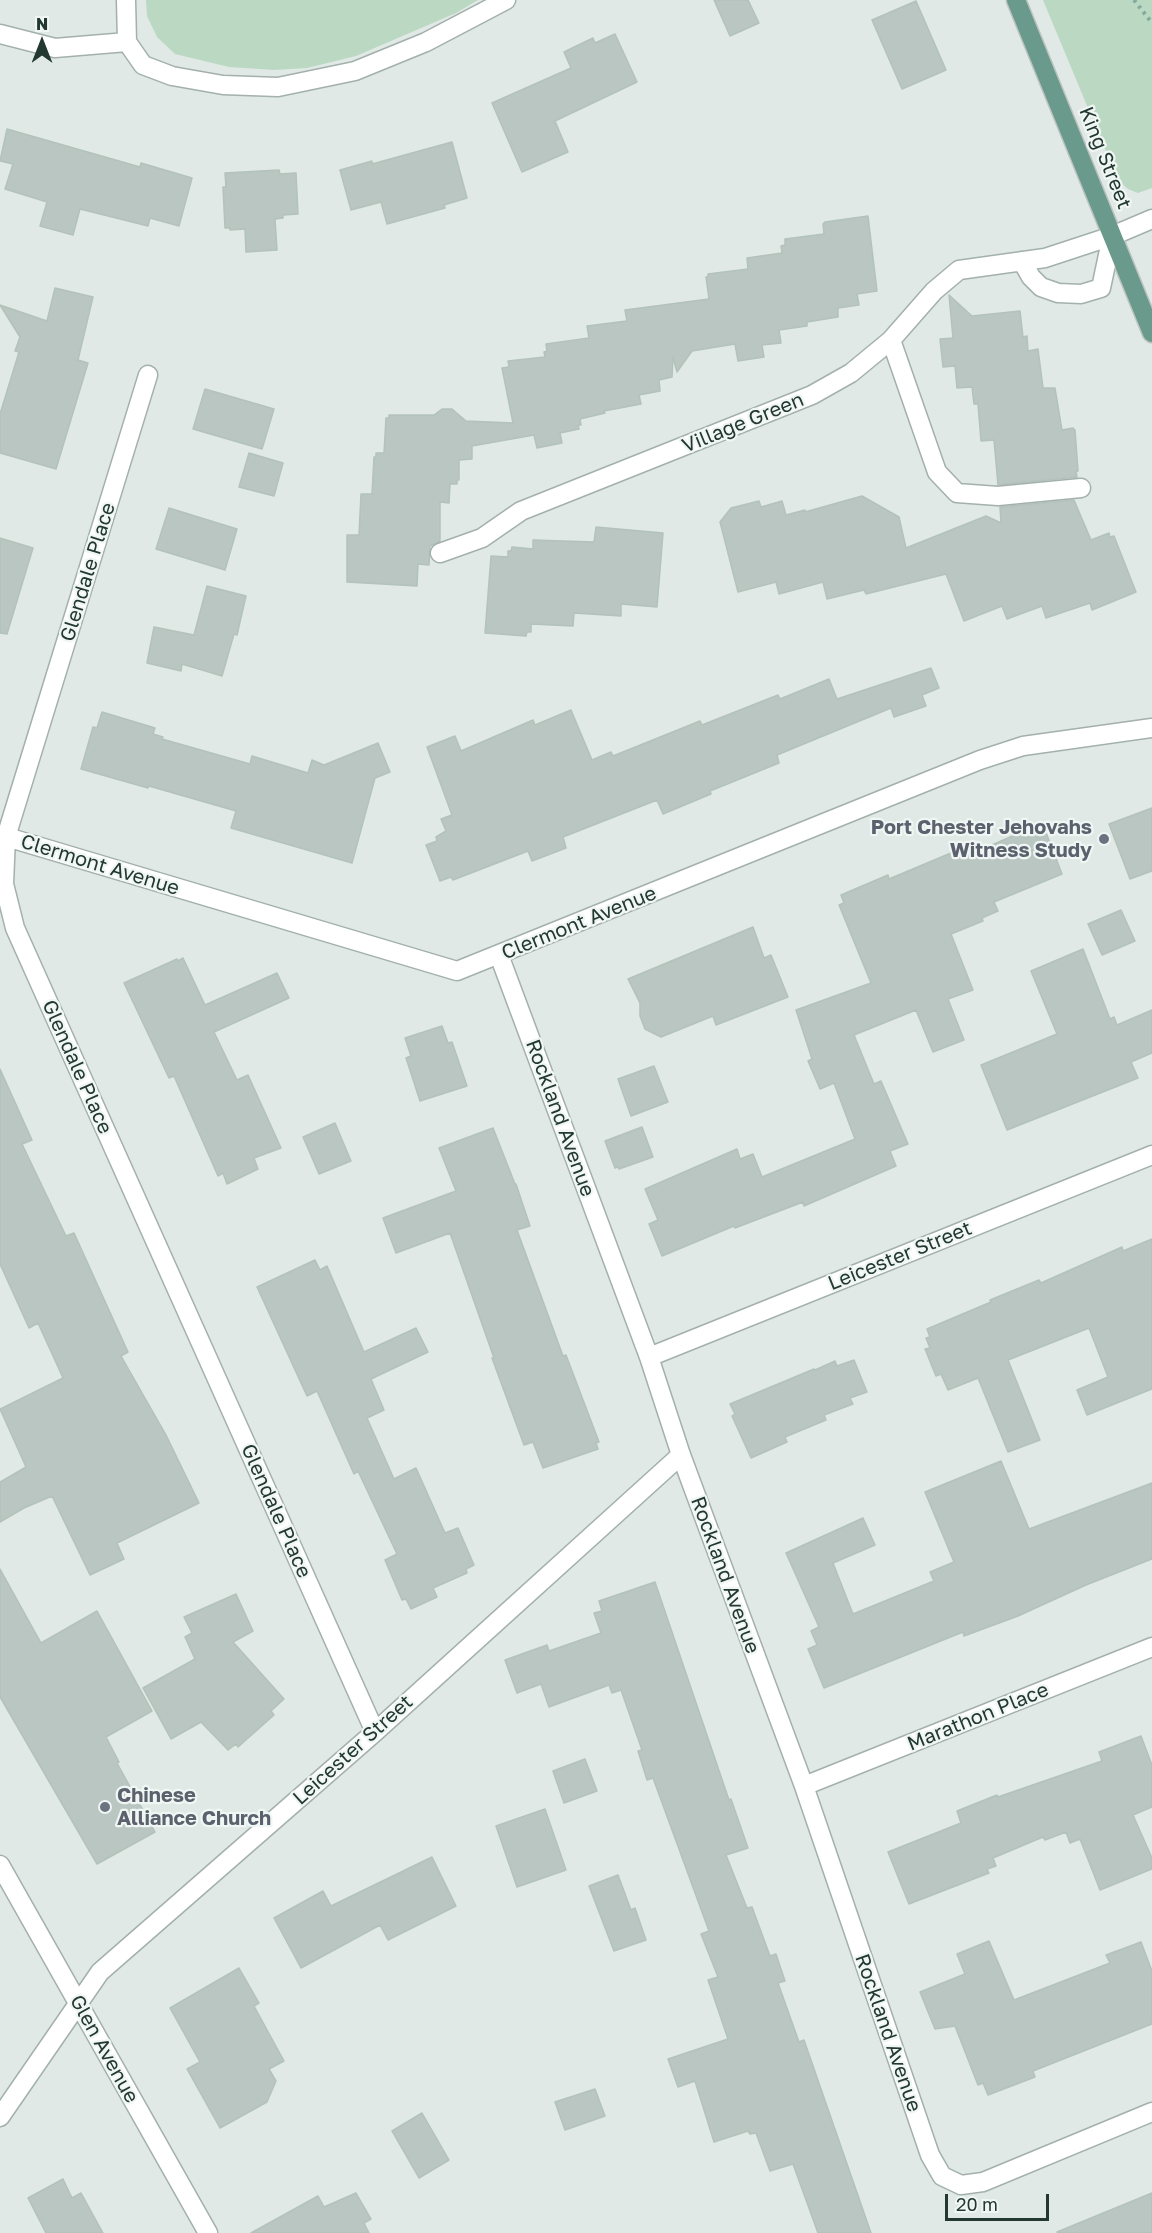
<!DOCTYPE html>
<style>
body{margin:0}
#map{position:relative;width:1152px;height:2233px;overflow:hidden;background:#e0e9e5;font-family:"Golos Text",sans-serif}
canvas{display:block}
.north{position:absolute;left:12px;top:12px;width:60px;height:60px;-webkit-text-stroke:4px #f0f6f3;paint-order:stroke;rotate:0deg;font-size:16px;font-weight:700;line-height:24px;text-align:center;color:#223831}
.north::after{content:'';display:block;margin:auto;width:21px;height:27px;background:#223831;clip-path:polygon(50% 0,100% 100%,50% 72%,0 100%)}
.scale{position:absolute;left:945px;top:2194px;width:104px;height:27px;box-sizing:border-box;border:3px solid #223831;border-top:0;padding-left:8px;font-size:18px;line-height:21px;white-space:nowrap;color:#223831;-webkit-text-stroke:4px #f0f6f3;paint-order:stroke}
</style>
<div id="map">
<canvas width="1152" height="2233"></canvas>
<div class="north">N</div>
<div class="scale">20 m</div>
</div>
<script>
const ctx = document.querySelector('canvas').getContext('2d');
ctx.lineJoin = 'round';
function fill(path, color) { ctx.fillStyle = color; ctx.fill(path, 'evenodd'); }
const shape = rows => new Path2D(rows.map(r => 'M' + r).join(''));
function strokePath(path, color, width, dash) { ctx.strokeStyle = color; ctx.lineWidth = width; ctx.lineCap = dash ? 'butt' : 'round'; ctx.setLineDash(dash || []); ctx.stroke(path); }
function label(font, color, halo, rows, align = 'center') {
  ctx.font = font + ' "Golos Text",sans-serif'; ctx.lineWidth = 4.5; ctx.setLineDash([]); ctx.textBaseline = 'middle'; ctx.strokeStyle = halo; ctx.fillStyle = color; for (const [text, x, y, turn = 0] of rows) {
    ctx.save(); ctx.translate(x, y); ctx.rotate((+turn || 0) * Math.PI / 180); ctx.textAlign = isNaN(turn) ? turn : align; if (halo) ctx.strokeText(text, 0, 0); ctx.fillText(text, 0, 0); ctx.restore();
  }
}
fill(shape([
 [146,0,478,0,456,13,356,56,307,68,274,70,229,67,175,54,157,37,147,16],
 [1043,0,1152,0,1152,188,1138,193,1128,189,1118,180]
]), '#bbd8c2');
const building = shape([
 [714,0,748,0,759,23,730,36,714,0],
 [916,1,946,70,902,89,872,20,916,1],
 [615,34,637,82,555,121,568,152,522,172,492,103,571,68,564,52,593,38,595,43,615,34],
 [7,129,140,167,141,163,192,178,179,226,150,218,148,226,80,209,73,235,40,226,47,202,5,189,13,164,0,161,7,129],
 [452,142,467,198,444,205,445,208,387,224,381,202,351,210,340,170,372,161,372,164,452,142],
 [279,170,280,174,296,173,298,214,283,215,283,218,275,219,277,250,246,252,245,229,230,230,230,228,225,228,223,187,226,187,225,173,279,170],
 [868,216,877,291,857,294,859,305,838,308,838,317,807,322,807,326,779,330,781,343,762,345,764,357,738,361,735,344,692,351,677,372,673,357,672,377,659,380,660,391,639,395,641,404,604,411,605,413,580,419,581,425,578,425,579,429,560,433,562,443,537,448,534,435,472,446,472,459,459,460,459,480,457,480,457,484,450,484,449,503,440,502,440,541,430,546,429,565,418,564,417,586,347,582,347,535,359,535,361,494,372,494,374,457,376,457,376,453,384,453,386,418,389,418,389,415,434,415,442,409,452,409,466,421,513,423,502,368,509,367,508,361,545,357,544,352,547,351,546,344,589,338,587,326,627,321,625,310,709,299,706,277,708,277,708,274,748,269,747,258,782,253,781,246,785,245,785,239,824,234,823,224,825,222,868,216],
 [55,288,93,297,78,360,88,363,56,469,0,453,0,414,19,352,15,351,20,337,0,305,47,321,55,288],
 [949,295,972,316,1020,311,1023,337,1027,336,1028,351,1038,349,1043,388,1055,388,1062,430,1073,428,1075,430,1078,471,1076,471,1077,477,998,485,994,440,981,441,978,404,974,404,972,387,957,388,955,366,943,367,940,339,953,338,949,295],
 [205,389,274,409,262,449,193,429,205,389],
 [249,453,283,463,274,496,239,487,249,453],
 [862,496,899,517,906,548,986,516,1001,523,1000,507,1074,500,1091,540,1109,533,1110,537,1114,536,1136,592,1092,610,1090,603,1046,618,1042,606,1007,619,1002,606,964,621,946,574,866,594,864,590,827,599,823,582,779,594,776,582,738,592,720,522,731,508,759,501,761,507,782,501,786,515,805,510,805,512,862,496],
 [169,508,237,529,225,570,156,549,169,508],
 [596,527,663,533,657,607,621,604,621,616,574,613,573,626,531,624,531,632,527,632,526,636,485,633,491,556,508,557,508,551,511,551,512,547,533,549,533,540,594,542,596,527],
 [0,538,33,548,7,634,0,633,0,538],
 [207,586,246,596,237,635,234,634,222,676,182,664,181,671,147,663,154,627,194,635,207,586],
 [931,668,939,688,922,695,926,706,894,717,891,708,777,755,779,763,710,791,711,794,663,814,657,800,563,837,566,848,532,861,528,851,453,880,451,877,440,881,426,845,437,841,436,837,446,831,441,819,452,815,427,747,455,736,461,751,533,720,535,725,571,710,592,760,611,752,613,756,700,721,702,725,778,695,780,699,829,679,837,699,931,668],
 [102,712,155,728,153,734,163,737,162,739,250,764,252,756,308,773,312,760,324,765,378,743,390,772,375,778,352,863,231,828,236,811,149,786,148,788,81,769,93,727,97,728,102,712],
 [1152,808,1152,871,1130,879,1109,824,1152,808],
 [1045,830,1062,874,994,902,998,911,982,918,983,921,951,934,973,990,948,999,964,1040,933,1052,916,1010,854,1035,874,1084,881,1081,908,1144,890,1151,896,1166,804,1206,803,1202,735,1228,734,1226,662,1256,649,1224,658,1220,645,1189,737,1149,740,1159,753,1154,762,1177,855,1139,834,1083,820,1089,808,1061,812,1059,796,1010,871,983,839,905,844,903,841,895,888,875,889,879,970,845,973,853,1022,832,1025,838,1045,830],
 [1121,910,1135,941,1102,955,1088,924,1121,910],
 [753,927,764,958,771,955,788,997,716,1025,713,1016,661,1037,645,1029,640,1016,640,1003,628,979,753,927],
 [1083,949,1110,1019,1114,1017,1117,1025,1152,1010,1152,1053,1131,1062,1138,1078,1007,1130,981,1065,1057,1034,1031,971,1083,949],
 [183,958,205,1005,277,973,289,998,214,1032,237,1080,248,1075,281,1148,254,1158,258,1169,227,1184,223,1173,218,1176,174,1076,169,1078,124,983,177,959,178,961,183,958],
 [442,1026,448,1043,452,1042,467,1086,420,1101,406,1058,411,1056,405,1038,442,1026],
 [654,1066,668,1102,631,1116,618,1079,654,1066],
 [0,1069,32,1140,22,1144,66,1236,74,1233,128,1352,121,1356,166,1435,199,1503,117,1543,124,1559,90,1575,52,1496,24,1508,0,1522,0,1482,26,1467,0,1409,63,1378,38,1323,29,1328,0,1264,0,1069],
 [335,1123,351,1161,319,1174,303,1137,335,1123],
 [642,1127,653,1157,619,1169,618,1167,615,1168,605,1141,642,1127],
 [493,1128,515,1184,516,1184,530,1226,517,1230,563,1356,566,1355,599,1442,596,1443,598,1449,543,1468,533,1442,524,1445,492,1358,494,1358,450,1233,396,1253,383,1218,456,1191,439,1148,493,1128],
 [1152,1239,1152,1389,1087,1415,1077,1390,1108,1377,1089,1328,1008,1360,1040,1440,1008,1452,978,1378,948,1390,941,1374,936,1376,925,1349,930,1348,926,1338,930,1337,927,1329,991,1302,990,1300,1039,1280,1041,1283,1122,1247,1123,1251,1152,1239],
 [315,1260,320,1270,327,1266,364,1352,416,1328,428,1352,371,1379,384,1410,367,1418,394,1479,416,1468,445,1533,458,1528,474,1565,466,1569,467,1573,433,1588,437,1597,411,1609,406,1599,402,1600,385,1560,397,1554,358,1471,354,1474,317,1391,307,1396,257,1287,315,1260],
 [854,1360,867,1392,850,1398,853,1404,824,1415,826,1420,785,1437,787,1442,751,1458,732,1416,735,1414,730,1404,814,1369,815,1370,835,1361,837,1366,854,1360],
 [1001,1461,1029,1529,1152,1483,1152,1559,1086,1585,1018,1616,964,1636,963,1632,824,1688,808,1649,817,1645,811,1631,819,1627,786,1553,863,1518,875,1545,833,1563,853,1614,934,1581,930,1572,954,1562,925,1492,1001,1461],
 [0,1569,41,1643,97,1611,152,1711,106,1737,119,1762,117,1763,155,1832,97,1864,0,1697,0,1569],
 [655,1582,729,1800,731,1799,748,1848,726,1855,747,1908,752,1907,770,1956,776,1954,785,1981,778,1983,799,2042,804,2040,871,2233,818,2233,793,2164,770,2171,756,2133,750,2134,748,2131,714,2142,695,2081,678,2087,668,2059,728,2039,708,1980,718,1977,701,1934,709,1931,653,1778,647,1780,638,1751,642,1750,621,1690,612,1693,609,1685,549,1707,541,1684,517,1693,505,1660,547,1645,549,1651,601,1633,594,1613,602,1611,599,1601,655,1582],
 [236,1594,253,1631,233,1642,284,1699,271,1711,274,1715,238,1747,236,1744,228,1750,201,1722,171,1739,143,1688,195,1659,185,1637,192,1633,184,1617,236,1594],
 [1141,1736,1152,1765,1152,1807,1133,1815,1152,1858,1152,1869,1100,1890,1080,1839,1070,1843,1066,1832,1045,1840,1043,1837,993,1858,996,1866,987,1869,989,1873,909,1904,888,1852,961,1823,957,1811,997,1795,998,1797,1102,1761,1099,1752,1141,1736],
 [585,1759,597,1791,564,1803,553,1771,585,1759],
 [545,1809,566,1870,517,1887,496,1826,545,1809],
 [432,1857,456,1906,388,1940,380,1925,301,1968,274,1918,323,1891,331,1906,432,1857],
 [618,1875,631,1910,635,1908,646,1940,614,1951,589,1886,618,1875],
 [989,1941,1014,2000,1110,1963,1106,1955,1141,1942,1152,1971,1152,2024,1033,2071,1035,2077,988,2095,983,2083,978,2085,955,2026,935,2029,920,1992,965,1974,957,1954,989,1941],
 [239,1968,259,2003,254,2006,284,2061,269,2069,276,2081,267,2102,220,2128,187,2069,200,2062,170,2008,239,1968],
 [595,2089,605,2116,565,2130,555,2102,595,2089],
 [422,2113,449,2160,419,2178,392,2131,422,2113],
 [63,2179,72,2198,81,2193,103,2233,46,2233,28,2198,63,2179],
 [356,2193,371,2219,364,2223,369,2233,251,2233,318,2196,324,2207,356,2193],
 [1152,2193,1152,2233,1058,2233,1057,2232,1152,2193]
]);
fill(building, '#b9c6c1');
strokePath(building, '#b3c2bb', 1.5);
const minor = shape([
 [126,0,127,42,143,65,172,76,223,85,278,87,355,71,426,42,506,0],
 [0,34,55,48,127,42],
 [1022,261,1031,277,1041,287,1058,293,1081,294,1101,288,1112,236],
 [891,340,937,472,957,493,998,496,1081,488],
 [148,375,6,837,4,884,15,928,375,1732],
 [440,553,482,538,521,511,812,395,851,373,891,340,934,291,959,270,1045,258,1112,236,1152,219],
 [0,835,457,971,980,760,1023,746,1152,728],
 [499,955,649,1357,681,1455,804,1786,930,2155,942,2176,961,2185,983,2182,1152,2112],
 [649,1357,1152,1155],
 [804,1786,1152,1647],
 [0,1865,208,2233],
 [0,2117,100,1972,375,1732,681,1455]
]);
const major = shape([
 [1016,0,1152,333]
]);
strokePath(minor, '#a3b0ab', 21);
strokePath(major, '#bdc3c1', 21);
strokePath(shape([
 [1134,0,1152,23]
]), '#83aa9c', 4, [3, 4.5]);
strokePath(minor, '#fff', 18);
strokePath(major, '#699a8c', 18);
for (const [x, y, r, color] of [
 [1104,839,6,"#6b7280"],
 [105,1807,6,"#6b7280"]
]) { const dot = new Path2D(); dot.arc(x, y, r, 0, 2 * Math.PI); ctx.fillStyle = color; ctx.fill(dot); strokePath(dot, '#f0f6f3', 2); }
label('20px', '#223831', '#f0f6f3', [
 ["King Street",1105,158,68],
 ["Village Green",743,423,-22],
 ["Glendale Place",88,572,-73],
 ["Clermont Avenue",100,865,17],
 ["Clermont Avenue",579,923,-22],
 ["Glendale Place",77,1067,66],
 ["Rockland Avenue",560,1118,70],
 ["Leicester Street",900,1256,-22],
 ["Glendale Place",276,1511,66],
 ["Rockland Avenue",725,1575,70],
 ["Marathon Place",978,1717,-22],
 ["Leicester Street",353,1750,-42],
 ["Rockland Avenue",888,2033,71],
 ["Glen Avenue",104,2049,61]
]);
label('bold 20px', '#5b616d', '#f0f6f3', [
 ["Port Chester Jehovahs",1092,828],
 ["Witness Study",1092,851],
 ["Chinese",117,1796,"left"],
 ["Alliance Church",117,1819,"left"]
], 'right');
</script>
